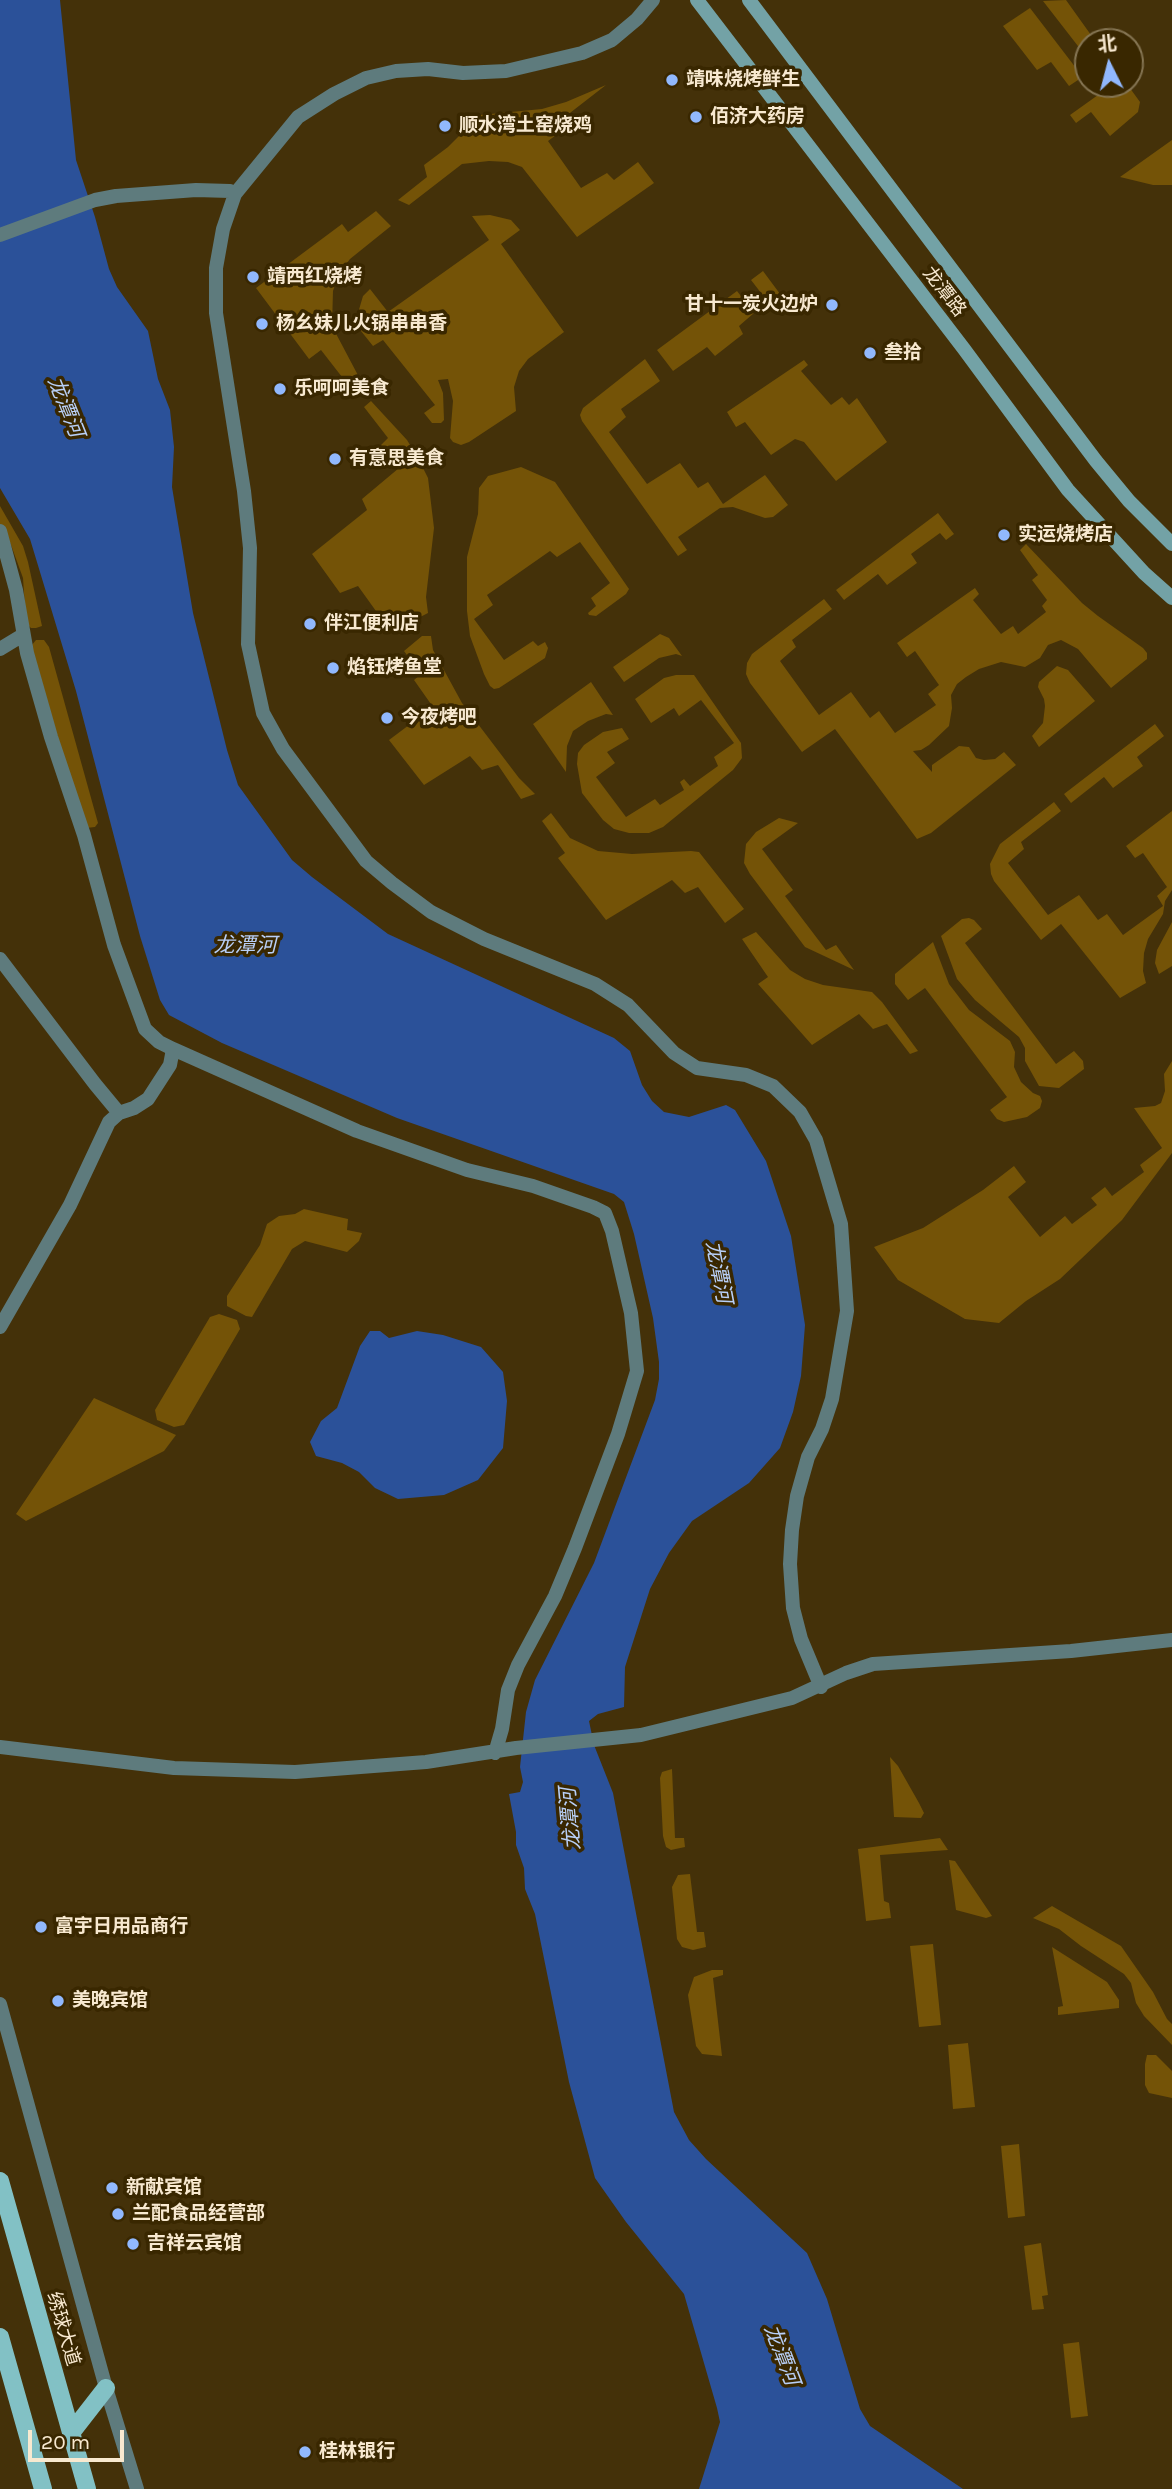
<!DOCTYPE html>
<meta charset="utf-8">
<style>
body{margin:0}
#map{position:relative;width:1172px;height:2489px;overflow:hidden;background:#443109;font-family:Karla,"Noto Sans SC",sans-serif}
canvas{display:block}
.north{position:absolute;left:1074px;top:28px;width:70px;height:70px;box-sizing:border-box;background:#392700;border:2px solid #857553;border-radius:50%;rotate:354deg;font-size:19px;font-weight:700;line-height:28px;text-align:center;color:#f8e9d0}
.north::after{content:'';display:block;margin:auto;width:24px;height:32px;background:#91b8fd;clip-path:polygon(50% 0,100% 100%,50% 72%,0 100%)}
.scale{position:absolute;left:28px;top:2430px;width:96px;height:32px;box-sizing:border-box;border:4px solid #f8e9d0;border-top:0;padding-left:9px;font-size:21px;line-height:24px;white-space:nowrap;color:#f8e9d0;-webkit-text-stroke:5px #392700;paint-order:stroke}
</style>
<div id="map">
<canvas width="1172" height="2489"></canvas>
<div class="north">北</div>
<div class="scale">20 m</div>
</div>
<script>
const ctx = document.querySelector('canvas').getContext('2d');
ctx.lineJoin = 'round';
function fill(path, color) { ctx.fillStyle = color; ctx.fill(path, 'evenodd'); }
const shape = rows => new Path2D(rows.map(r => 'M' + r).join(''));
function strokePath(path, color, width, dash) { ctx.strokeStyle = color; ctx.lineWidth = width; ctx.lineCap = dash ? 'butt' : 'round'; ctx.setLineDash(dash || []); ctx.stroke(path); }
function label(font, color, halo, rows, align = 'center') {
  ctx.font = font + ' Karla,"Noto Sans SC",sans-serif'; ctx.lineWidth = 7; ctx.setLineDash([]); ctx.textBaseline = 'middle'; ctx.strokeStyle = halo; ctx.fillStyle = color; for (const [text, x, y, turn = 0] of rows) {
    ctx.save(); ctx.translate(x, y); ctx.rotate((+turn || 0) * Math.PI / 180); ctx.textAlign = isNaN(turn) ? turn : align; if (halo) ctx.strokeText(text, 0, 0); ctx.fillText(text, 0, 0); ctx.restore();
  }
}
fill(shape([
 [1066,0,1096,42,1088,42,1088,59,1043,1],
 [1030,8,1079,72,1078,80,1069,86,1051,62,1037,70,1003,26],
 [1103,84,1127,84,1140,102,1138,112,1110,136,1091,112,1076,123,1070,115,1098,95,1103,88],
 [606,85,557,123,563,130,548,141,581,188,607,173,614,180,638,162,654,183,577,237,522,167,508,162,489,161,462,164,409,205,398,200,427,177,424,165,448,147,480,115,542,109,566,102],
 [1172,140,1172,185,1153,185,1120,177],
 [376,211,391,226,350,259,339,273,333,291,332,326,361,381,349,386,321,350,309,359,256,288,342,224,348,232],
 [490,215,511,220,520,230,501,244,564,332,528,359,519,371,514,387,516,411,469,442,461,445,453,442,450,438,453,401,448,379,438,380,443,393,444,420,441,423,432,423,424,413,435,405,383,340,373,346,361,331,358,313,363,296,370,289,388,312,489,240,472,216],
 [763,271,786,302,775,311,751,280],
 [737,291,754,313,739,326,743,334,715,356,707,347,673,371,657,350],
 [645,359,660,381,621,409,626,417,609,432,647,484,680,463,698,488,708,482,723,504,765,475,788,505,773,517,765,518,733,507,720,508,678,537,687,550,678,556,582,421,580,415,583,408],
 [804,360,808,365,801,371,831,405,842,397,849,405,857,398,887,442,836,481,804,442,795,439,771,455,745,422,736,427,727,412],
 [371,401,407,440,418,458,428,478,434,528,426,597,428,613,391,632,358,586,340,593,312,554,367,510,362,499,399,468,381,445,388,438,364,407],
 [521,467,555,482,629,589,626,594,596,616,589,615,588,613,596,606,591,598,610,583,580,542,557,557,550,551,487,595,493,605,474,619,504,660,533,641,538,646,545,642,548,648,545,658,499,688,494,689,490,686,484,674,470,636,467,611,467,557,478,514,479,488,488,476],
 [0,506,23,546,28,562,42,626,36,628,31,628,26,623,23,578,11,545,0,524],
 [938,513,954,534,946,540,940,533,911,554,917,563,887,585,878,574,844,600,836,590],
 [1026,544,1082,603,1098,616,1143,648,1147,653,1147,659,1111,688,1078,649,1061,640,1048,645,1040,658,1025,667,1001,662,979,669,966,677,957,684,951,695,952,708,949,726,929,745,921,750,913,751,932,772,932,765,959,746,969,747,976,758,984,760,995,759,1004,752,1016,765,931,833,917,839,835,729,802,752,750,683,746,674,747,663,752,654,824,599,832,609,792,640,796,647,780,661,819,715,851,692,870,718,879,711,895,733,936,705,928,694,939,685,915,651,907,657,897,643,975,588,979,594,973,600,1001,634,1013,626,1018,634,1046,612,1042,606,1047,600,1032,580,1038,575,1020,550],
 [660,634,669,638,682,656,676,654,659,658,624,682,613,667],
 [422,636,431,636,433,650,462,703,519,778,535,794,521,799,498,765,482,770,470,756,424,785,389,740,433,707,414,680,421,674,404,651],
 [36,640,44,640,49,647,98,823,95,827,86,828,83,824,31,646],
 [1057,666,1068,670,1095,701,1039,747,1032,736,1043,723,1045,706,1044,699,1038,687,1039,682],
 [676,675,694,675,741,743,742,758,733,770,663,827,649,833,629,833,614,829,603,820,582,793,577,764,578,753,584,745,603,732,622,728,629,739,607,752,615,763,596,777,626,817,655,799,660,805,684,790,680,782,684,779,690,786,718,766,714,757,734,743,701,700,679,716,674,708,651,723,635,699,664,678],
 [591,682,613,715,606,714,588,721,573,731,567,746,566,772,533,724],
 [1155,724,1164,736,1137,757,1143,766,1113,788,1104,777,1071,803,1064,794],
 [1054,802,1061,811,1021,842,1024,849,1008,863,1048,915,1079,895,1098,920,1107,914,1123,935,1163,906,1157,896,1167,887,1143,853,1135,858,1126,846,1172,811,1172,890,1165,901,1163,914,1148,939,1144,953,1143,971,1146,983,1120,998,1061,924,1041,940,994,881,991,874,990,864,1000,844],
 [551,813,570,838,598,851,632,854,691,851,699,852,744,909,725,923,698,887,685,893,672,880,606,920,558,858,565,853,542,821],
 [779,818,798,823,762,849,793,890,785,896,826,950,836,945,854,970,805,947,750,874,744,863,746,844,756,832],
 [969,918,974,920,982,929,965,943,1056,1064,1074,1051,1083,1061,1084,1069,1059,1088,1039,1086,1025,1061,1025,1048,1019,1037,975,1000,957,979,941,936,962,919],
 [1172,922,1172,966,1159,974,1155,963,1157,950],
 [756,932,790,970,805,979,823,985,872,992,882,1002,918,1051,910,1054,887,1024,873,1029,859,1014,812,1045,758,984,768,977,742,939],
 [933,942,949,984,969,1010,1010,1041,1015,1052,1014,1067,1021,1082,1033,1093,1040,1096,1042,1101,1040,1108,1027,1117,1004,1122,997,1119,990,1110,1007,1097,925,988,908,1000,895,984,895,974],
 [1172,1061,1172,1153,1122,1220,1060,1279,1026,1301,999,1323,965,1319,898,1280,874,1247,923,1228,983,1190,1014,1166,1026,1182,1008,1197,1040,1237,1065,1216,1072,1224,1097,1205,1091,1198,1105,1187,1112,1196,1144,1172,1140,1165,1162,1148,1134,1108,1155,1106,1161,1103,1165,1091,1164,1074],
 [304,1209,348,1219,347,1230,362,1233,359,1241,347,1252,305,1241,292,1249,252,1317,246,1316,227,1306,227,1296,260,1245,267,1224,279,1216,295,1214],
 [219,1314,237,1320,240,1329,184,1425,174,1427,157,1420,155,1410,210,1317],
 [94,1398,176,1435,164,1451,26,1521,16,1514],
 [890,1757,898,1766,919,1803,924,1813,921,1818,894,1817],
 [672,1769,675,1838,684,1838,685,1847,671,1850,666,1847,663,1836,660,1778,662,1772],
 [940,1838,948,1850,880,1855,884,1901,889,1903,891,1918,866,1921,858,1849],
 [949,1860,955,1861,992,1916,986,1918,956,1910],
 [690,1874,697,1932,704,1932,706,1947,693,1950,682,1947,677,1939,672,1887,678,1875],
 [1052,1906,1121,1946,1153,1992,1167,2019,1172,2024,1172,2045,1144,2016,1136,2003,1131,1983,1124,1974,1081,1946,1059,1929,1033,1918],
 [933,1944,941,2025,919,2027,910,1946],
 [1052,1947,1107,1982,1119,2000,1119,2008,1058,2015,1058,2007,1063,2006],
 [712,1970,723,1970,723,1975,713,1978,722,2056,702,2054,696,2046,690,2008,688,1995,694,1977],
 [968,2043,975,2107,953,2109,948,2045],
 [1147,2055,1156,2055,1172,2071,1172,2098,1149,2093,1145,2085,1145,2064],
 [1019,2144,1025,2216,1008,2218,1001,2146],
 [1041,2243,1048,2295,1042,2296,1044,2309,1032,2310,1024,2246],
 [1079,2342,1088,2416,1071,2418,1063,2344]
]), '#745307');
fill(shape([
 [0,0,60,0,76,160,95,217,109,269,117,287,148,331,158,379,170,410,174,447,172,487,193,613,227,750,238,785,292,860,312,877,388,934,614,1038,630,1051,642,1085,652,1101,664,1112,689,1117,726,1105,735,1110,766,1161,791,1236,805,1325,801,1376,793,1412,780,1448,749,1483,692,1521,669,1553,650,1589,625,1667,624,1707,598,1714,589,1721,594,1745,613,1793,674,2112,689,2140,706,2159,807,2253,827,2299,860,2409,870,2426,963,2489,699,2489,720,2422,717,2408,684,2294,626,2222,595,2178,569,2082,535,1914,525,1889,524,1868,516,1845,516,1832,509,1794,520,1792,523,1782,520,1767,526,1712,535,1680,594,1563,655,1400,659,1379,659,1362,653,1318,634,1234,624,1202,614,1194,397,1118,222,1043,169,1015,160,1000,140,936,76,691,30,539,0,488],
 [370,1331,380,1331,389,1338,417,1331,443,1335,481,1347,503,1372,507,1401,503,1448,478,1480,444,1495,398,1499,375,1488,359,1472,342,1463,316,1456,310,1442,321,1421,337,1408,360,1346]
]), '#2b5199');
strokePath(shape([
 [653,0,637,19,612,40,582,53,506,71,463,73,428,69,396,71,366,78,334,94,298,117,235,194,223,229,216,268,216,313,244,491,250,548,248,644,263,713,283,749,366,861,392,883,431,912,484,939,595,984,628,1005,674,1053,697,1068,746,1075,773,1086,800,1112,816,1140,841,1224,847,1311,832,1399,822,1429,808,1457,797,1496,792,1530,790,1564,793,1608,801,1639,821,1687],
 [0,235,95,200,116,196,196,190,230,191,235,194],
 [0,531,16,590,27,653,51,737,84,835,114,945,145,1029,159,1042,173,1049,357,1131,467,1170,533,1186,593,1207,605,1213,612,1231,631,1313,637,1371,618,1434,575,1548,555,1596,518,1665,508,1690,502,1729,495,1753],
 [0,649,23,635],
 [0,959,95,1084,119,1113],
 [0,1327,70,1205,109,1122,119,1113,134,1108,148,1099,170,1065,173,1049],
 [0,1747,174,1768,295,1772,426,1762,516,1748,641,1735,792,1698,846,1673,873,1664,1071,1651,1172,1640],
 [0,2004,106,2388,137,2489]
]), '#5e7b7d', 14);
strokePath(shape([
 [697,0,964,349,1068,490,1144,573,1172,598],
 [749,0,1096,461,1129,501,1172,544]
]), '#73a2a6', 14);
strokePath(shape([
 [0,2181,87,2489],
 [0,2337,43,2489],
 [71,2433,106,2388]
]), '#82c1c5', 18);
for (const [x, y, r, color] of [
 [672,80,7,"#91b8fd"],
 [696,117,7,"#91b8fd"],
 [445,126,7,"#91b8fd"],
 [253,277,7,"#91b8fd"],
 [832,305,7,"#91b8fd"],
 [262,324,7,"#91b8fd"],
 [870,353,7,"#91b8fd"],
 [280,389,7,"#91b8fd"],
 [335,459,7,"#91b8fd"],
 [1004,535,7,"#91b8fd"],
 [310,624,7,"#91b8fd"],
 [333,668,7,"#91b8fd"],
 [387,718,7,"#91b8fd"],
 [41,1927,7,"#91b8fd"],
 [58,2001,7,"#91b8fd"],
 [112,2188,7,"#91b8fd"],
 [118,2214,7,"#91b8fd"],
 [133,2244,7,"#91b8fd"],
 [305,2452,7,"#91b8fd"]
]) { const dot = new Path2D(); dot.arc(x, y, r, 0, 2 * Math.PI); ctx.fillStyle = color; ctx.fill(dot); strokePath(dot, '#392700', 2.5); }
label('bold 19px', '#f8e9d0', '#392700', [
 ["靖味烧烤鲜生",686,80],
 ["佰济大药房",710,117],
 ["顺水湾土窑烧鸡",459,126],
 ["靖西红烧烤",267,277],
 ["甘十一炭火边炉",818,305,"right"],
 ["杨幺妹儿火锅串串香",276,324],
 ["叁拾",884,353],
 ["乐呵呵美食",294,389],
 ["有意思美食",349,459],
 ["实运烧烤店",1018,535],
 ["伴江便利店",324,624],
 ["焰钰烤鱼堂",347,668],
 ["今夜烤吧",401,718],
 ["富宇日用品商行",55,1927],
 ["美晚宾馆",72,2001],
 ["新献宾馆",126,2188],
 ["兰配食品经营部",132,2214],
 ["吉祥云宾馆",147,2244],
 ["桂林银行",319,2452]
], 'left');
label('19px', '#f8e9d0', '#392700', [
 ["龙潭路",944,292,52],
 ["绣球大道",63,2329,74]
]);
label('italic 21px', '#b8cff7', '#392700', [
 ["龙潭河",65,407,68],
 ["龙潭河",245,946],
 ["龙潭河",718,1272,79],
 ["龙潭河",571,1819,-95],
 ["龙潭河",781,2355,69]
]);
</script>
